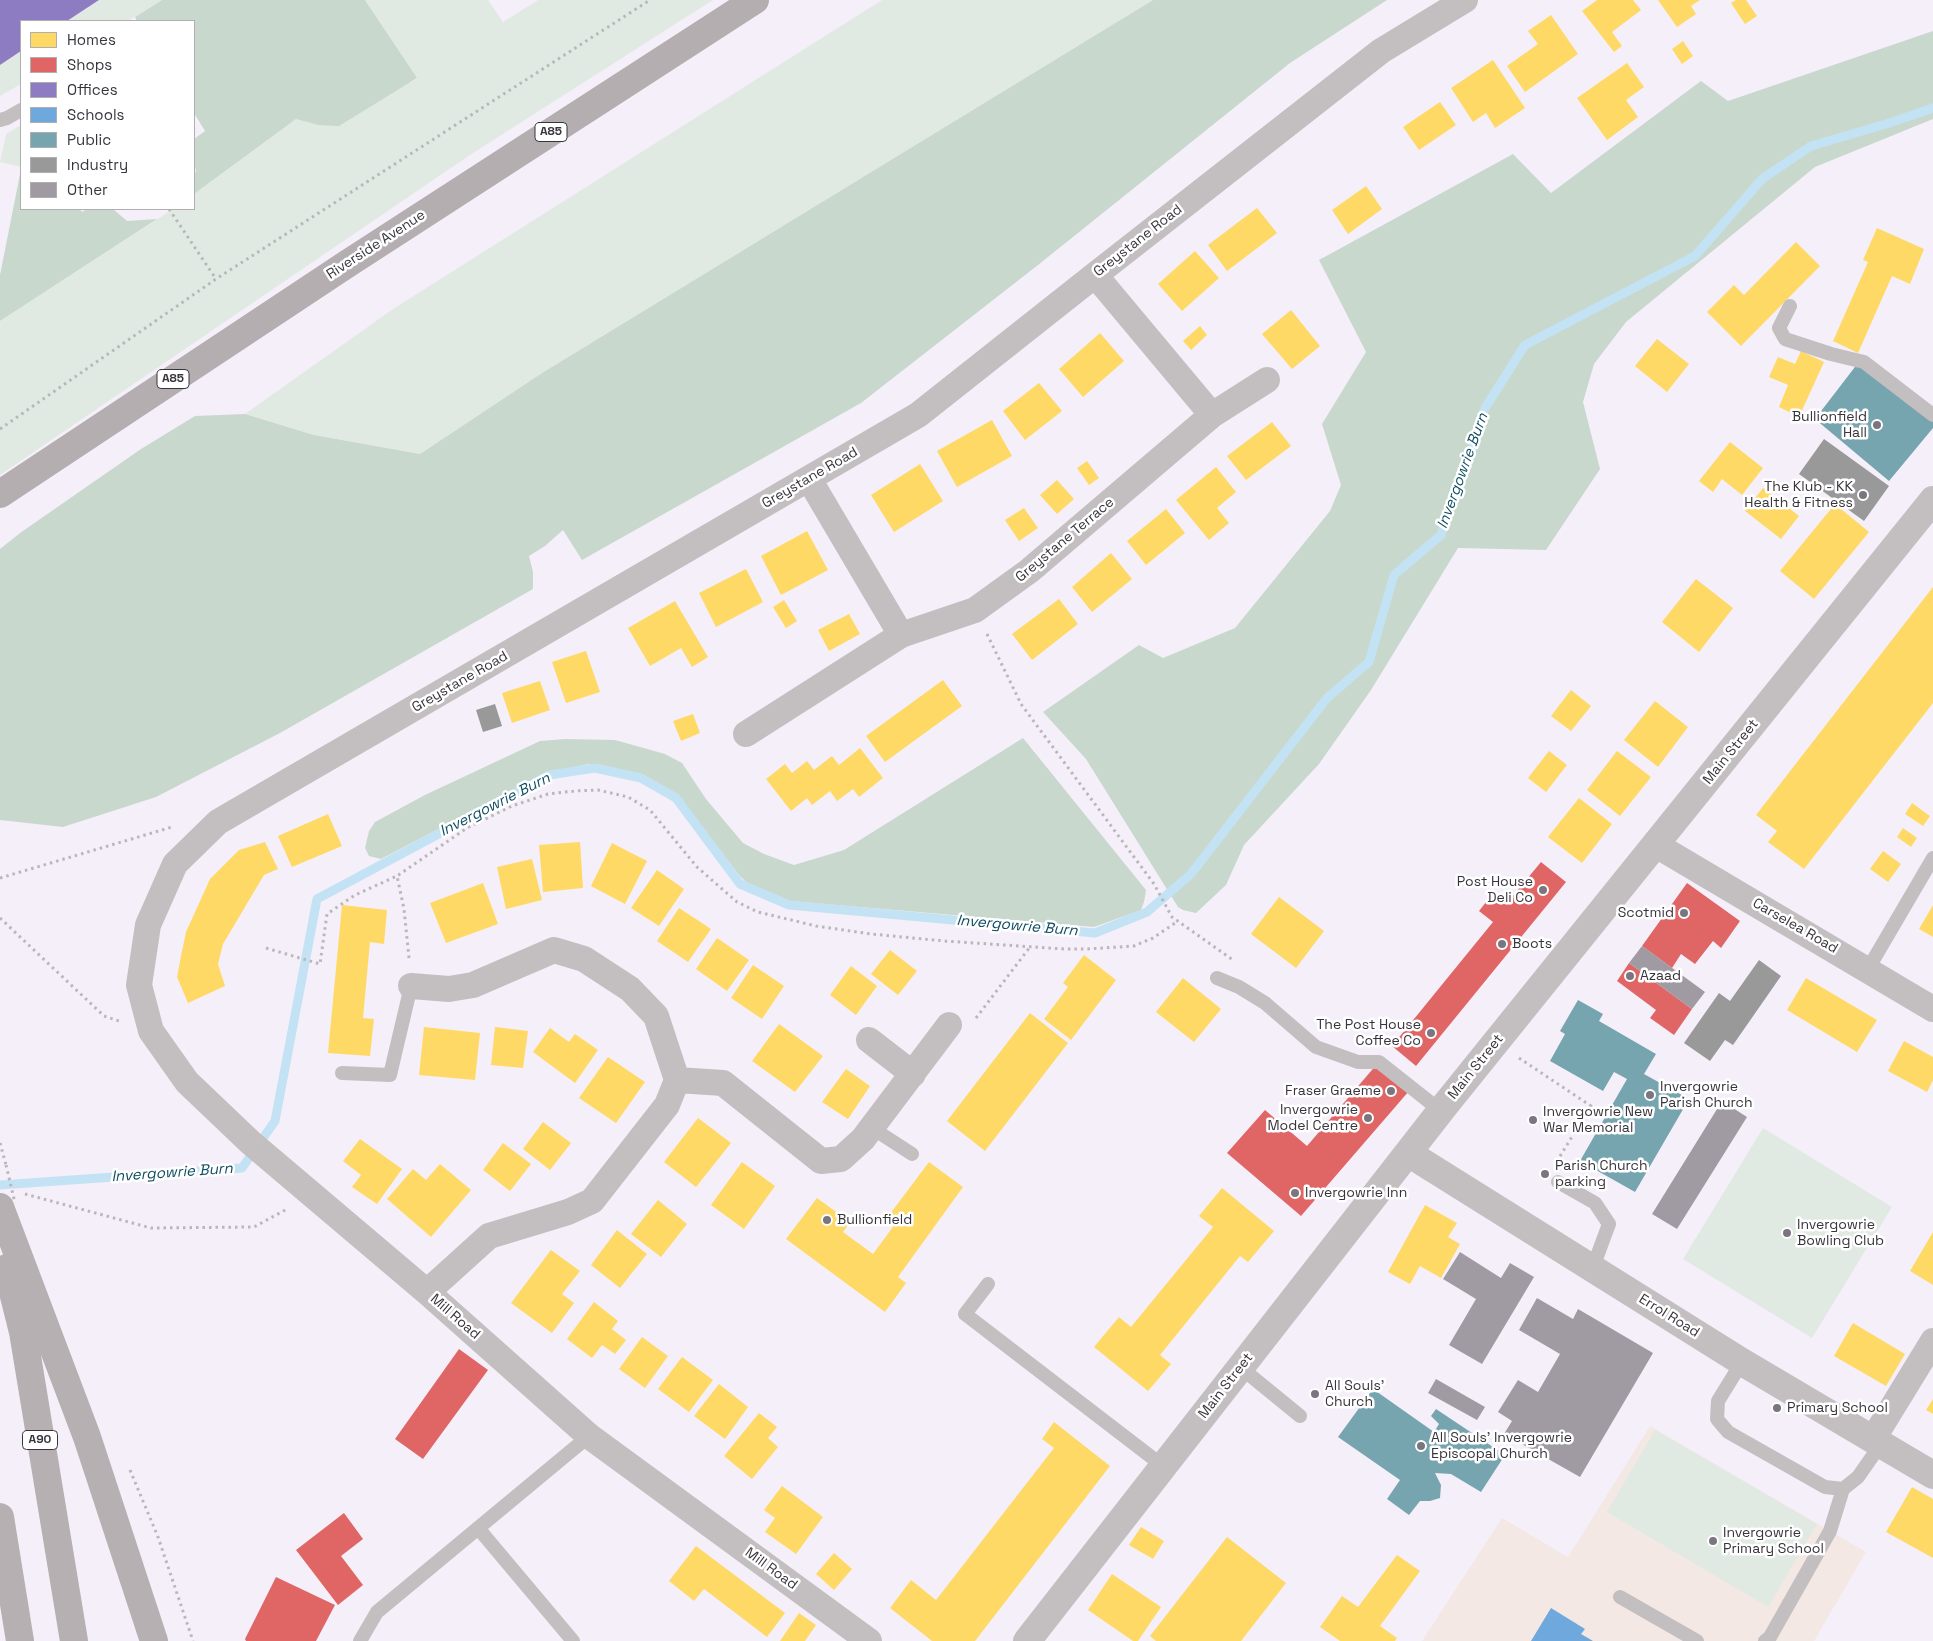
<!DOCTYPE html>
<style>
body{margin:0}
#map{position:relative;width:1933px;height:1641px;overflow:hidden;background:#f5effa;font-family:"Space Grotesk",sans-serif}
canvas{display:block}
.legend{position:absolute;left:20px;top:20px;width:175px;height:190px;box-sizing:border-box;background:#fff;border:1px solid #afaeb1;margin:0;padding:6px 9px;list-style:none;font-size:15px;color:#38343c}
.legend li{display:flex;align-items:center;gap:10px;height:25px}
.legend b{width:25px;border:1px solid #afaeb1}
</style>
<div id="map">
<canvas width="1933" height="1641"></canvas>
<ul class="legend">
<li><b style="height:14px;background:#ffd966"></b>Homes</li>
<li><b style="height:14px;background:#e06666"></b>Shops</li>
<li><b style="height:14px;background:#8e7cc3"></b>Offices</li>
<li><b style="height:14px;background:#6fa8dc"></b>Schools</li>
<li><b style="height:14px;background:#76a5af"></b>Public</li>
<li><b style="height:14px;background:#999"></b>Industry</li>
<li><b style="height:14px;background:#a09ba3"></b>Other</li>
</ul>
</div>
<script>
const ctx = document.querySelector('canvas').getContext('2d');
ctx.lineJoin = 'round';
function fill(path, color) { ctx.fillStyle = color; ctx.fill(path, 'evenodd'); }
const shape = rows => new Path2D(rows.map(r => 'M' + r).join(''));
function strokePath(path, color, width, dash) { ctx.strokeStyle = color; ctx.lineWidth = width; ctx.lineCap = dash ? 'butt' : 'round'; ctx.setLineDash(dash || []); ctx.stroke(path); }
function label(font, color, halo, rows, align = 'center') {
  ctx.font = font + ' "Space Grotesk",sans-serif'; ctx.lineWidth = 5; ctx.setLineDash([]); ctx.textBaseline = 'middle'; ctx.strokeStyle = halo; ctx.fillStyle = color; for (const [text, x, y, turn = 0] of rows) {
    ctx.save(); ctx.translate(x, y); ctx.rotate((+turn || 0) * Math.PI / 180); ctx.textAlign = isNaN(turn) ? turn : align; if (halo) ctx.strokeText(text, 0, 0); ctx.fillText(text, 0, 0); ctx.restore();
  }
}
fill(shape([
 [1650,1426,1866,1552,1814,1641,1422,1641,1502,1518,1568,1557]
]), '#f3e8e3');
fill(shape([
 [99,0,162,0,128,21,67,21],
 [365,0,488,0,503,22,538,0,713,0,470,155,0,475,0,321,173,209,194,209,194,194,296,119,318,125,417,79],
 [882,0,1153,0,542,373,420,454,314,435,245,414,393,309],
 [21,51,21,84,0,96,0,65],
 [21,125,21,167,0,162,6,134],
 [1763,1128,1892,1207,1812,1338,1683,1259],
 [1655,1430,1817,1524,1768,1607,1607,1512]
]), '#e0eae3');
fill(shape([
 [162,0,365,0,417,78,339,126,318,125,296,119,194,194,194,176,196,171,194,163,194,139,205,131,194,113,194,21,137,21,135,17],
 [1153,0,1387,0,1290,63,1038,265,861,403,582,560,563,530,545,546,529,556,533,572,533,589,280,733,156,797,63,827,0,820,0,549,20,533,141,449,195,416,245,414,314,435,420,454,542,373],
 [1933,31,1933,119,1815,167,1626,322,1594,364,1583,402,1600,469,1546,550,1458,548,1371,690,1319,764,1244,845,1226,885,1196,913,1183,910,1178,907,1086,759,1043,712,1139,645,1163,658,1235,628,1330,511,1341,485,1322,424,1366,352,1319,260,1513,154,1551,193,1701,81,1728,101],
 [21,169,21,209,80,209,82,212,87,209,113,209,127,221,157,219,0,321,0,275],
 [1023,738,1146,890,1144,902,1141,910,1094,927,789,901,746,882,739,875,701,825,671,792,632,772,601,765,589,764,548,772,381,859,369,856,365,848,369,831,375,822,425,795,540,741,565,739,615,740,665,754,682,763,706,799,743,843,764,854,794,865,844,850]
]), '#c8d8cd');
fill(shape([
 [1597,0,1633,0,1641,10,1612,32,1622,46,1614,52,1582,11],
 [1658,0,1700,0,1691,6,1696,14,1677,27],
 [1736,0,1746,0,1757,16,1745,24,1731,3],
 [1551,15,1578,54,1525,92,1507,66,1538,44,1528,31],
 [1683,41,1693,56,1682,64,1672,49],
 [1493,60,1525,108,1495,128,1486,113,1473,122,1451,88],
 [1627,63,1644,87,1626,100,1638,117,1607,140,1577,98],
 [1440,102,1456,125,1419,150,1403,127],
 [1366,186,1382,209,1348,234,1332,210],
 [1257,208,1277,233,1227,271,1208,245],
 [1877,228,1924,249,1910,284,1892,276,1858,353,1833,341,1868,262,1863,260],
 [1796,242,1820,266,1741,346,1707,312,1734,285,1744,295],
 [1195,251,1219,278,1182,311,1158,284],
 [1291,310,1320,346,1292,369,1262,334],
 [1200,326,1207,335,1191,350,1183,341],
 [1100,333,1124,361,1083,397,1059,369],
 [1657,339,1689,364,1667,392,1635,366],
 [1801,351,1824,362,1799,417,1779,407,1788,385,1769,377,1778,357,1795,364],
 [1039,383,1062,411,1025,440,1003,411],
 [992,420,1012,456,957,487,937,451],
 [1272,422,1291,446,1246,480,1227,456],
 [1730,442,1763,468,1742,495,1722,479,1713,492,1699,481],
 [1087,461,1099,478,1089,485,1077,468],
 [920,464,943,501,894,532,871,495],
 [1216,467,1236,492,1217,508,1229,523,1209,540,1176,500],
 [1057,480,1074,499,1057,514,1040,495],
 [1763,488,1799,516,1781,539,1745,511],
 [1835,504,1869,532,1814,599,1780,571],
 [1024,508,1038,528,1019,541,1005,520],
 [1166,509,1185,533,1146,565,1127,541],
 [807,531,828,570,781,595,761,556],
 [1111,553,1132,579,1092,612,1072,587],
 [746,569,763,602,716,627,699,593],
 [1696,579,1733,608,1699,652,1662,622],
 [1933,587,1933,703,1804,869,1768,842,1777,831,1756,815],
 [1059,599,1078,624,1032,660,1012,634],
 [784,600,797,621,786,628,773,607],
 [675,601,708,657,692,667,681,648,650,666,628,628],
 [849,614,860,634,829,651,818,630],
 [586,651,600,692,566,703,552,662],
 [943,680,962,706,885,762,866,736],
 [540,681,550,710,512,723,502,693],
 [1571,690,1591,706,1571,731,1551,716],
 [1655,701,1688,727,1658,767,1624,740],
 [693,714,700,733,681,741,673,721],
 [860,748,883,778,859,797,853,789,837,801,830,791,812,805,807,798,791,811,766,779,785,764,792,773,807,761,814,770,832,756,839,765],
 [1549,751,1567,765,1546,792,1528,778],
 [1617,751,1651,777,1620,816,1587,790],
 [1579,798,1612,824,1582,863,1548,837],
 [1912,803,1930,816,1923,826,1905,814],
 [328,814,342,846,292,867,278,836],
 [1903,828,1917,838,1911,847,1897,837],
 [265,842,278,869,264,875,223,944,218,964,225,986,188,1003,177,977,181,956,186,932,210,879,239,850],
 [580,842,583,888,543,892,539,845],
 [612,843,647,861,625,904,591,886],
 [1883,851,1901,864,1888,882,1870,869],
 [532,859,542,900,506,909,497,867],
 [657,870,684,889,659,926,631,908],
 [483,883,498,924,446,943,430,903],
 [1279,897,1324,931,1296,968,1251,934],
 [342,905,387,910,384,944,370,942,363,1018,374,1019,370,1056,328,1053],
 [1933,905,1933,937,1919,929],
 [679,908,711,929,688,962,657,941],
 [717,938,749,960,727,991,696,969],
 [890,950,917,971,898,995,871,974],
 [1084,955,1116,980,1071,1040,1044,1019,1068,987,1063,983],
 [753,965,784,986,762,1019,731,998],
 [851,966,877,986,856,1015,830,995],
 [1183,978,1221,1009,1194,1042,1156,1012],
 [1806,978,1877,1020,1857,1052,1787,1010],
 [1030,1013,1068,1043,985,1151,947,1121],
 [779,1024,823,1056,795,1092,752,1061],
 [424,1027,480,1033,475,1080,419,1075],
 [495,1027,528,1031,523,1068,491,1065],
 [550,1028,569,1042,575,1034,598,1050,575,1083,533,1052],
 [1904,1041,1933,1057,1933,1080,1927,1092,1888,1071],
 [608,1057,645,1082,616,1123,579,1098],
 [846,1069,870,1086,848,1119,822,1102],
 [698,1118,731,1143,696,1187,664,1162],
 [543,1122,571,1143,550,1170,523,1149],
 [360,1139,402,1169,377,1204,352,1187,361,1175,343,1161],
 [503,1143,531,1164,510,1191,483,1170],
 [742,1162,775,1186,744,1229,711,1205],
 [929,1162,963,1187,898,1277,906,1283,885,1312,786,1239,817,1198,850,1222,843,1232,873,1254,898,1220,890,1214],
 [440,1164,471,1190,431,1237,387,1199,413,1169,426,1180],
 [1222,1188,1274,1231,1248,1262,1240,1256,1160,1355,1171,1364,1148,1391,1094,1347,1119,1317,1131,1327,1213,1227,1199,1216],
 [658,1200,687,1224,661,1257,631,1234],
 [1425,1205,1457,1223,1448,1237,1460,1244,1441,1278,1420,1266,1410,1284,1388,1272],
 [617,1230,647,1254,620,1288,591,1265],
 [1933,1232,1933,1285,1910,1271],
 [551,1250,580,1271,562,1294,574,1303,552,1333,511,1303],
 [594,1302,618,1321,612,1329,626,1340,615,1354,602,1345,592,1358,567,1339],
 [1853,1323,1905,1354,1886,1386,1834,1356],
 [642,1337,668,1356,645,1388,619,1369],
 [682,1357,713,1380,689,1412,658,1389],
 [719,1384,748,1407,725,1439,694,1416],
 [1933,1399,1933,1414,1926,1410],
 [759,1413,777,1427,768,1438,778,1447,752,1479,724,1456],
 [1054,1422,1110,1466,975,1641,932,1641,890,1608,911,1580,936,1600,1054,1448,1042,1439],
 [782,1486,823,1517,796,1554,765,1532,775,1518,764,1510],
 [1912,1487,1933,1499,1933,1558,1886,1532],
 [1141,1527,1164,1541,1153,1559,1129,1545],
 [1227,1537,1286,1583,1241,1641,1156,1641,1150,1636],
 [696,1546,785,1613,767,1637,704,1589,694,1601,669,1581],
 [834,1553,852,1569,834,1590,816,1574],
 [1397,1555,1420,1571,1380,1626,1397,1638,1395,1641,1340,1641,1320,1627,1342,1596,1358,1607],
 [1112,1574,1161,1607,1138,1641,1133,1641,1088,1610],
 [799,1613,816,1625,805,1641,780,1641]
]), '#ffd966');
fill(shape([
 [1541,862,1566,882,1416,1066,1392,1046,1493,922,1479,911,1494,892,1507,903],
 [1687,883,1740,921,1721,948,1713,941,1695,964,1681,954,1672,968,1642,946],
 [1629,963,1692,1009,1674,1035,1650,1018,1656,1010,1617,981],
 [1377,1064,1409,1091,1301,1216,1227,1153,1265,1110,1307,1146],
 [459,1349,488,1370,423,1459,395,1439],
 [344,1513,363,1539,341,1556,363,1585,338,1605,296,1550],
 [276,1577,335,1605,316,1641,246,1641,245,1639]
]), '#e06666');
fill(shape([
 [0,0,99,0,67,21,21,21,21,51,0,65]
]), '#8e7cc3');
fill(shape([
 [1551,1608,1585,1629,1581,1634,1593,1641,1531,1641]
]), '#6fa8dc');
fill(shape([
 [1858,363,1933,421,1933,428,1889,481,1815,419],
 [1578,1000,1603,1014,1599,1021,1656,1054,1644,1074,1689,1099,1635,1192,1580,1161,1627,1079,1614,1072,1603,1091,1550,1061,1565,1034,1560,1031],
 [1373,1389,1434,1432,1439,1424,1431,1416,1436,1409,1505,1455,1481,1492,1451,1474,1435,1473,1441,1485,1440,1498,1430,1501,1420,1501,1409,1515,1387,1499,1400,1480,1338,1437]
]), '#76a5af');
fill(shape([
 [1824,439,1889,486,1864,521,1799,474],
 [495,704,502,726,483,732,476,710],
 [1759,960,1781,976,1733,1045,1725,1040,1710,1061,1684,1043,1719,993,1730,1001]
]), '#999');
strokePath(shape([
 [0,1185,242,1168,275,1121,317,899,549,775,595,768,641,778,676,798,740,884,789,905,1095,933,1147,912,1191,874,1327,698,1369,662,1394,575,1441,535,1468,463,1485,408,1525,345,1695,256,1762,179,1811,146,1886,124,1933,108]
]), '#c3e2f4', 9);
fill(shape([
 [1642,946,1705,992,1692,1009,1629,963],
 [1722,1101,1747,1117,1677,1229,1652,1214],
 [1460,1252,1501,1278,1510,1263,1534,1277,1482,1364,1449,1345,1476,1299,1443,1279],
 [1537,1298,1573,1319,1578,1309,1653,1353,1580,1477,1504,1434,1512,1421,1498,1412,1518,1380,1538,1392,1560,1354,1519,1330],
 [1436,1379,1485,1407,1477,1420,1428,1393]
]), '#a09ba3');
strokePath(shape([
 [169,209,216,279],
 [0,429,216,279,650,0],
 [987,634,1021,704,1154,884,1172,917,1233,960],
 [0,878,172,827],
 [0,918,104,1016,119,1021],
 [266,948,320,964,327,914,355,895,397,876],
 [409,958,404,909,397,876,467,828,512,806,548,794,575,791,598,790,628,797,650,810,697,867,737,902,758,912,816,926,871,934,945,941,1064,949,1087,949,1134,946,1153,938,1178,921],
 [976,1018,1030,947],
 [1519,1058,1591,1106,1557,1161],
 [0,1143,6,1165],
 [25,1194,151,1228,254,1227,287,1209],
 [130,1470,158,1537,193,1641]
]), '#bab6b9', 3, [2.5, 4]);
strokePath(shape([
 [0,120,7,118,21,110],
 [1790,306,1779,328,1785,339,1831,354,1864,362,1933,415],
 [1868,969,1933,858],
 [1217,978,1239,987,1265,1003,1316,1047,1358,1062,1379,1062,1441,1111],
 [342,1073,390,1075,411,986],
 [872,1128,912,1154],
 [1558,1182,1595,1203,1609,1224,1593,1267],
 [988,1284,965,1314,1163,1466],
 [1742,1362,1718,1401,1717,1419,1728,1432,1825,1487,1843,1489,1858,1477,1881,1444],
 [1240,1367,1300,1416],
 [478,1528,573,1641],
 [1620,1597,1697,1641],
 [360,1641,377,1612,589,1436],
 [1765,1641,1770,1637,1830,1531,1843,1489]
]), '#c3bfc0', 14);
strokePath(shape([
 [1095,275,1212,415],
 [809,479,901,635],
 [746,734,901,635,975,610,1029,571,1212,415,1267,380],
 [1656,845,1933,1009],
 [411,986,449,989,473,985,554,950,584,959,630,989,656,1016,677,1080,667,1105,592,1201,568,1212,489,1236,427,1292],
 [869,1040,913,1074],
 [677,1080,723,1083,821,1161,841,1159,863,1139,949,1025],
 [1873,1439,1933,1341],
 [869,1641,589,1436,427,1292,250,1142,187,1082,151,1031,139,985,148,925,175,864,218,822,918,415,1095,275,1381,51,1465,0]
]), '#c3bfc0', 26);
strokePath(shape([
 [1408,1153,1742,1362,1933,1475],
 [1027,1641,1446,1104,1933,500]
]), '#c3bfc0', 28);
strokePath(shape([
 [0,494,347,264,755,0]
]), '#b4aeb0', 28);
strokePath(shape([
 [0,1207,87,1437,154,1641],
 [7,1268,23,1332,74,1641],
 [0,1517,20,1641]
]), '#b6b0b2', 28);
strokePath(shape([
 [6,1165,15,1203]
]), '#bab6b9', 3, [2.5, 4]);
for (const [x, y, r, color] of [
 [1877,425,5,"#7a757e"],
 [1863,495,5,"#7a757e"],
 [1543,890,5,"#7a757e"],
 [1684,913,5,"#7a757e"],
 [1502,944,5,"#7a757e"],
 [1630,976,5,"#7a757e"],
 [1431,1033,5,"#7a757e"],
 [1391,1091,5,"#7a757e"],
 [1650,1095,5,"#7a757e"],
 [1368,1118,5,"#7a757e"],
 [1533,1120,5,"#7a757e"],
 [1545,1174,5,"#7a757e"],
 [1295,1193,5,"#7a757e"],
 [827,1220,5,"#7a757e"],
 [1787,1233,5,"#7a757e"],
 [1315,1394,5,"#7a757e"],
 [1777,1408,5,"#7a757e"],
 [1421,1446,5,"#7a757e"],
 [1713,1541,5,"#7a757e"]
]) { const dot = new Path2D(); dot.arc(x, y, r, 0, 2 * Math.PI); ctx.fillStyle = color; ctx.fill(dot); strokePath(dot, '#fff', 2); }
for (const [x, y, w] of [
 [551,132,32],
 [173,379,32],
 [40,1440,35]
]) { const box = new Path2D(); box.roundRect(x - w / 2, y - 9.5, w, 19, 4); ctx.fillStyle = '#fff'; ctx.fill(box); strokePath(box, '#38343c', 1); }
label('bold 12px', '#38343c', null, [
 ["A85",551,132],
 ["A85",173,379],
 ["A90",40,1440]
]);
label('14px', '#38343c', '#fff', [
 ["Greystane Road",1138,241,-38],
 ["Riverside Avenue",376,245,-33],
 ["Greystane Road",810,478,-30],
 ["Greystane Terrace",1065,540,-40],
 ["Greystane Road",460,682,-30],
 ["Main Street",1731,752,-51],
 ["Carselea Road",1795,926,30],
 ["Main Street",1476,1067,-51],
 ["Errol Road",1669,1316,32],
 ["Mill Road",455,1317,41],
 ["Main Street",1226,1386,-52],
 ["Mill Road",771,1569,36]
]);
label('14px', '#38343c', '#fff', [
 ["Bullionfield",1867,417,"right"],
 ["Hall",1867,433,"right"],
 ["The Klub - KK",1853,487,"right"],
 ["Health & Fitness",1853,503,"right"],
 ["Post House",1533,882,"right"],
 ["Deli Co",1533,898,"right"],
 ["Scotmid",1674,913,"right"],
 ["Boots",1512,944],
 ["Azaad",1640,976],
 ["The Post House",1421,1025,"right"],
 ["Coffee Co",1421,1041,"right"],
 ["Invergowrie",1660,1087],
 ["Parish Church",1660,1103],
 ["Fraser Graeme",1381,1091,"right"],
 ["Invergowrie",1358,1110,"right"],
 ["Model Centre",1358,1126,"right"],
 ["Invergowrie New",1543,1112],
 ["War Memorial",1543,1128],
 ["Parish Church",1555,1166],
 ["parking",1555,1182],
 ["Invergowrie Inn",1305,1193],
 ["Bullionfield",837,1220],
 ["Invergowrie",1797,1225],
 ["Bowling Club",1797,1241],
 ["All Souls'",1325,1386],
 ["Church",1325,1402],
 ["Primary School",1787,1408],
 ["All Souls' Invergowrie",1431,1438],
 ["Episcopal Church",1431,1454],
 ["Invergowrie",1723,1533],
 ["Primary School",1723,1549]
], 'left');
label('italic 15px', '#0f4c62', '#fff', [
 ["Invergowrie Burn",1463,471,-70],
 ["Invergowrie Burn",495,805,-27],
 ["Invergowrie Burn",1017,926,5],
 ["Invergowrie Burn",172,1173,-4]
]);
</script>
